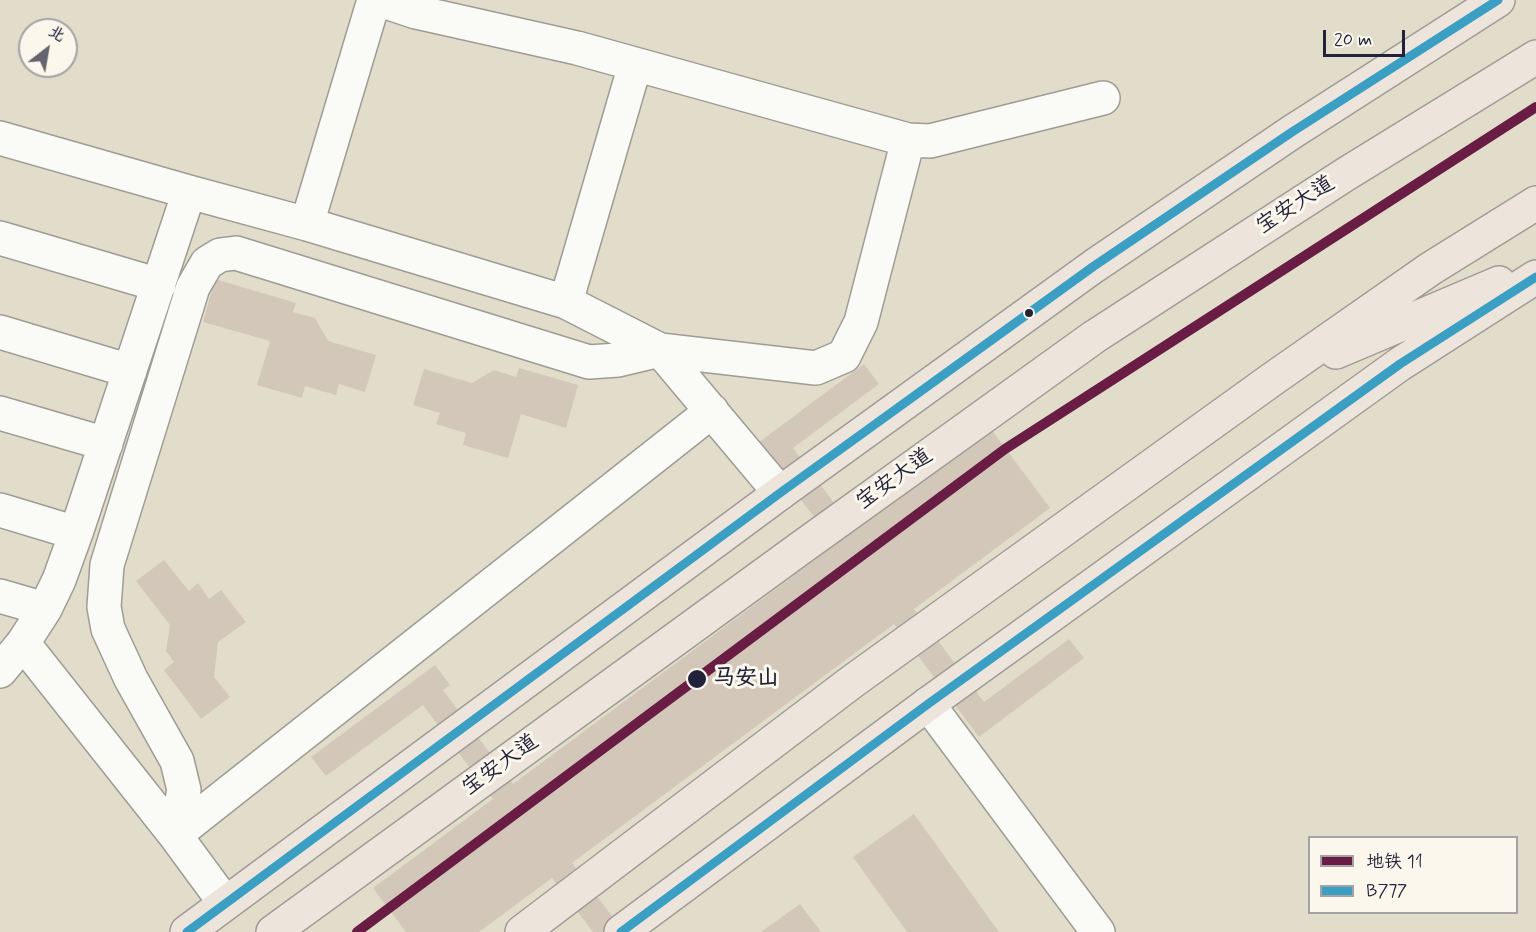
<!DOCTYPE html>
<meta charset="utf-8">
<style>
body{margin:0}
#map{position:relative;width:1536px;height:932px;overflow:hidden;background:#e1ddca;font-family:Mynerve,"LXGW WenKai TC",sans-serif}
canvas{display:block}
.legend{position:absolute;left:1308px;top:836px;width:210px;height:78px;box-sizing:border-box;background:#fbf7ec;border:2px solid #a4a2a5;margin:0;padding:8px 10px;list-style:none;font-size:18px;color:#22223b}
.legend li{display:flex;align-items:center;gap:12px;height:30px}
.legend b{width:30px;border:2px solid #a4a2a5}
.north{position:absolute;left:18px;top:18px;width:60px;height:60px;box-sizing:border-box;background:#fbf7ec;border:2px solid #a4a2a5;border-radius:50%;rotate:31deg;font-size:16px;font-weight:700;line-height:24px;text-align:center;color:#22223b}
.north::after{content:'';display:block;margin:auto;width:21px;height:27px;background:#65636d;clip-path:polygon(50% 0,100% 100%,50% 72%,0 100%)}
.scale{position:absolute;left:1323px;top:30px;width:82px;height:27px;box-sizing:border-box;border:3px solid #22223b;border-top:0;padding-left:8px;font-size:18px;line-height:21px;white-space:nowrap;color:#22223b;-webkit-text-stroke:4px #fbf7ec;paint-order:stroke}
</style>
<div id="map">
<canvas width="1536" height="932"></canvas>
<ul class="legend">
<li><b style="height:8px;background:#6a1d44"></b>地铁 11</li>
<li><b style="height:8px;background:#3b9fc4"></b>B777</li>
</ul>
<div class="north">北</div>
<div class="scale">20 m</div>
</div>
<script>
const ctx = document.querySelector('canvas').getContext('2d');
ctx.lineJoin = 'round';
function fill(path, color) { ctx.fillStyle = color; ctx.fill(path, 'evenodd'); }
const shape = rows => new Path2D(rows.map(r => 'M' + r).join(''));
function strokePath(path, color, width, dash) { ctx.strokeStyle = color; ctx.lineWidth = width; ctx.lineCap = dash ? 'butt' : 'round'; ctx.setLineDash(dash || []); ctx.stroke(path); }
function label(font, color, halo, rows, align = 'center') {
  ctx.font = font + ' Mynerve,"LXGW WenKai TC",sans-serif'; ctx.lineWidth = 6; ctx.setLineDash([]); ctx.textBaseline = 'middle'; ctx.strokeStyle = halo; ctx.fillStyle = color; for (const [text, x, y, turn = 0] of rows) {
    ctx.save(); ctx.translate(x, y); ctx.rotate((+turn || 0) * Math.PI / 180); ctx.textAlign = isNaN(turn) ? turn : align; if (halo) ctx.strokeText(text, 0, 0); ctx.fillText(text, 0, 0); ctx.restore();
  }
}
fill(shape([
 [215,279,296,303,293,312,315,318,328,341,376,355,365,392,339,384,336,395,305,386,302,398,257,385,270,341,203,322],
 [864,364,879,384,793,448,855,531,991,429,1050,508,914,609,984,702,1069,639,1084,658,979,737,894,624,572,863,624,932,593,932,552,878,479,932,406,932,373,888,493,799,423,705,326,776,311,757,435,665,450,685,443,690,513,784,835,545,758,443],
 [519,368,578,385,566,428,521,414,508,458,463,445,466,433,436,424,440,413,413,405,424,369,472,383,494,370,516,377],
 [164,560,189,591,198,583,209,599,221,590,246,622,218,642,214,677,230,697,201,719,164,670,174,662,166,651,170,625,136,581],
 [914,814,999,932,907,932,853,857],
 [800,904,821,932,761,932]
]), '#d3c7ba');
const minor = shape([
 [380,0,416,12,577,48,908,140,930,141,1103,98],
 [0,138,189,192,307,224,566,302,660,350,780,493],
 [307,224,374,0],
 [0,238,159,285],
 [566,302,635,65],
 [0,332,130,371],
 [0,413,106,444],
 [0,510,76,533],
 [0,596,45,609],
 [23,643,175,835,225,903],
 [0,671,23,643,45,609,59,580,76,533,189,192],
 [928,704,1098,932],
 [175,835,184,790,177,761,131,679,108,629,104,607,107,565,193,287,207,263,220,255,236,253,589,362,618,360,660,350,816,368,844,356,861,322,908,140],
 [175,835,712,411]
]);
const major = shape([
 [1336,352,1499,283],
 [187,932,780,493,1094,266,1292,132,1498,0],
 [273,932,802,547,1094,337,1346,174,1536,57],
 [522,932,853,681,1274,378,1430,269,1536,203],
 [621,932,928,704,1400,364,1536,277]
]);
strokePath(minor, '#9e9c95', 36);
strokePath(major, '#9e9c95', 36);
strokePath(minor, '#fafaf7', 33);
strokePath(major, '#ede5dc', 33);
strokePath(shape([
 [187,932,780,493,1094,266,1292,132,1498,0],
 [621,932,928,704,1400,364,1536,277]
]), '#3b9fc4', 9);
strokePath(shape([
 [357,932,1005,449,1536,107]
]), '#6a1d44', 10);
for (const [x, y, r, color] of [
 [1029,313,5,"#22223b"],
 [697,679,10,"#22223b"]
]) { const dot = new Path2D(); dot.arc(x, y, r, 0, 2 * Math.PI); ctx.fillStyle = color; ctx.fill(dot); strokePath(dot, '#fbf7ec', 2); }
label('22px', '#22223b', '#fbf7ec', [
 ["宝安大道",1296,206,-33],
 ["宝安大道",895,480,-36],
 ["宝安大道",501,766,-36]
]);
label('bold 22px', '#22223b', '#fbf7ec', [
 ["马安山",713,679]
], 'left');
</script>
